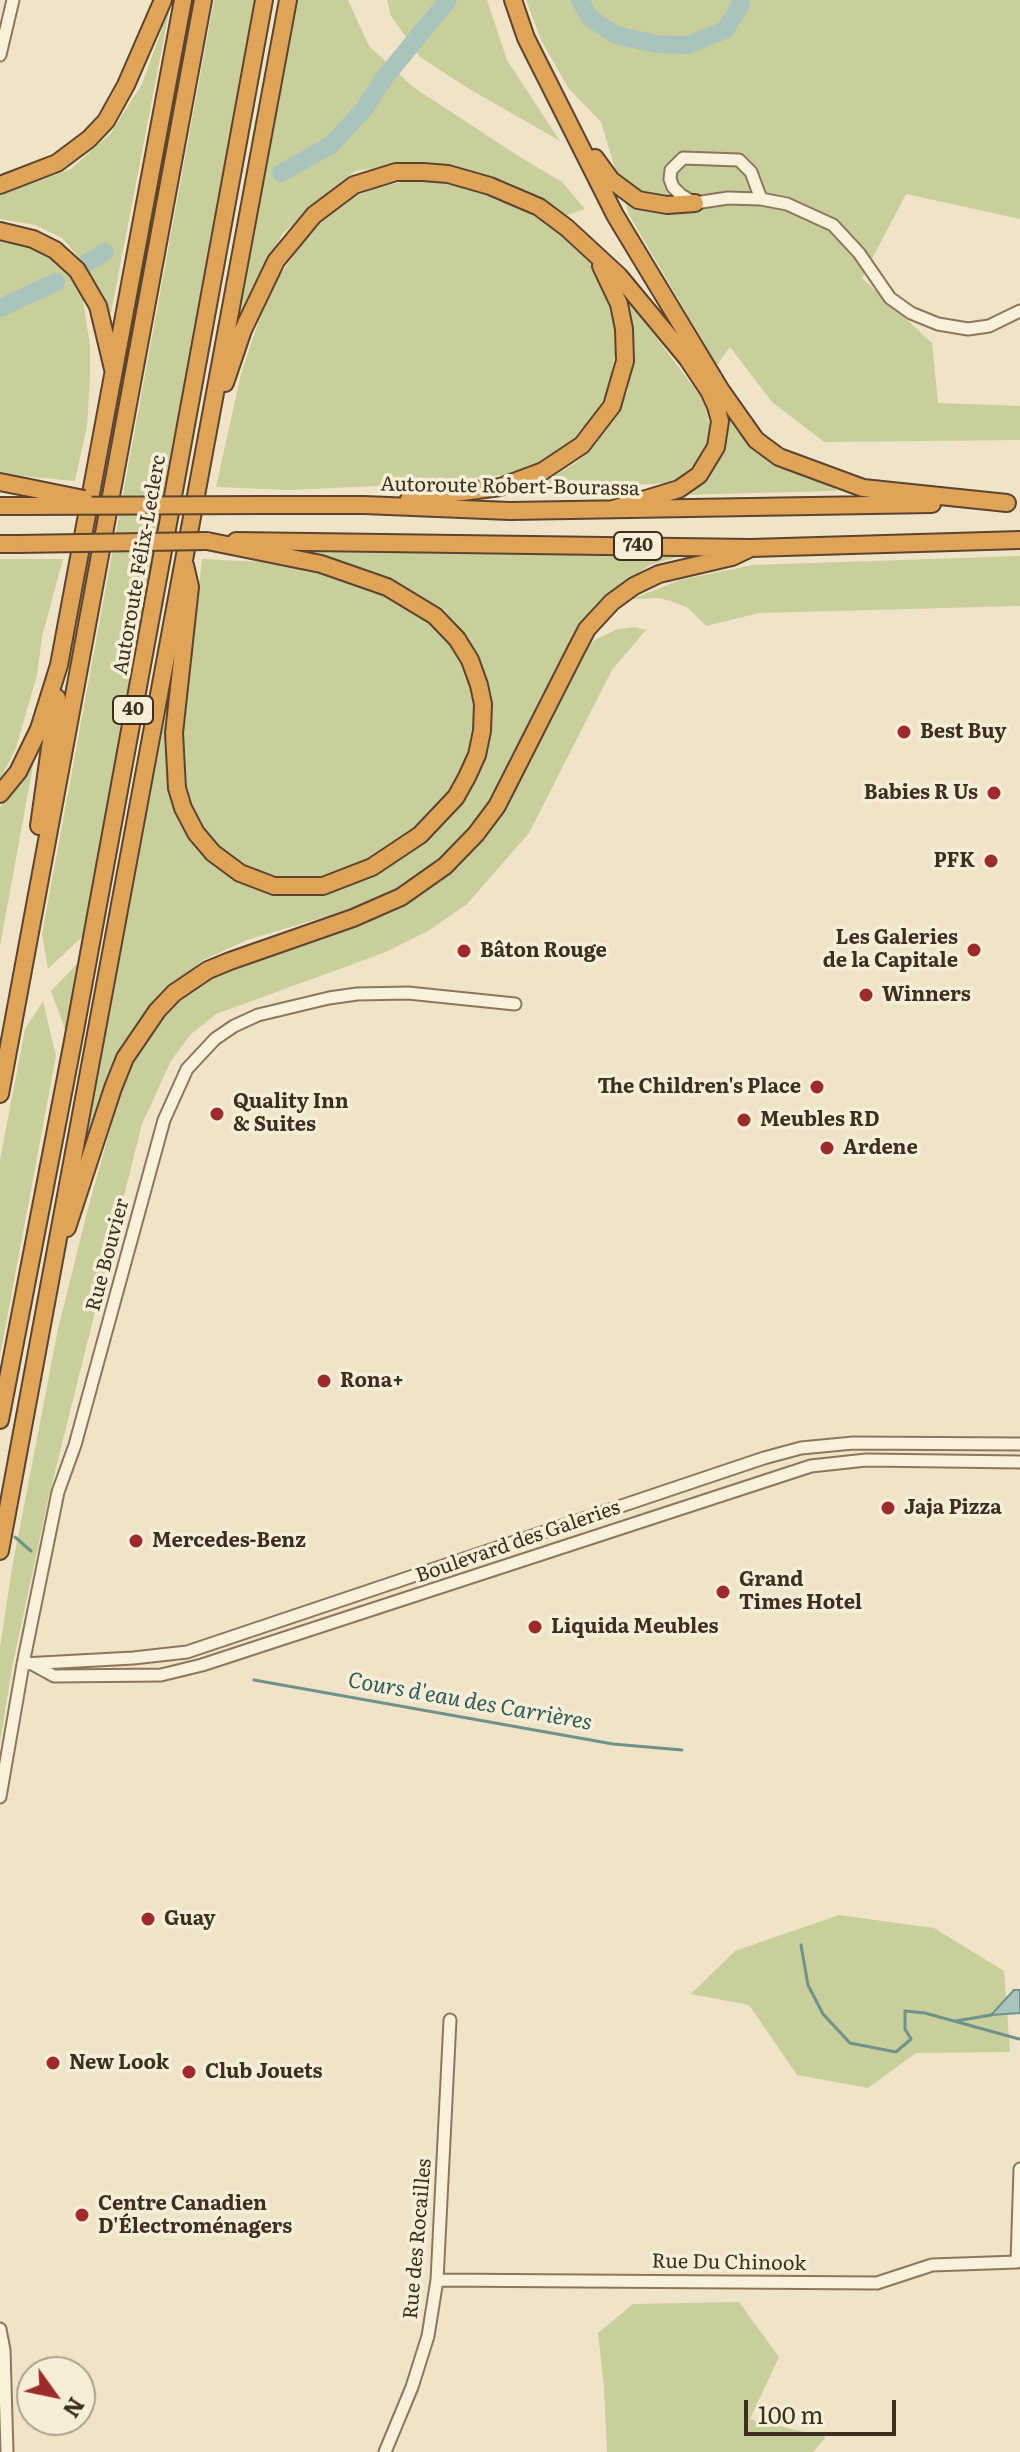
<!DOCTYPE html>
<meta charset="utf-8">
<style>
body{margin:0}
#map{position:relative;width:1020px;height:2452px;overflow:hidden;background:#f0e4c8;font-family:Literata,serif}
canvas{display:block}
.north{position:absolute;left:16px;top:2356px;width:80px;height:80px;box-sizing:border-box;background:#f7eed8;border:2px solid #ada18e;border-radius:50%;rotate:123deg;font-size:22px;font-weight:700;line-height:32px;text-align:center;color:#3d2e20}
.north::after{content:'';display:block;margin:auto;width:28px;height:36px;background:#9e2a2b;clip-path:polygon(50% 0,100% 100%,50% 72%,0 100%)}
.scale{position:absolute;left:744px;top:2400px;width:152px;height:36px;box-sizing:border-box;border:4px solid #3d2e20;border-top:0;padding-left:10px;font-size:24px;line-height:28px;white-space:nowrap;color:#3d2e20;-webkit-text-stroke:6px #f7eed8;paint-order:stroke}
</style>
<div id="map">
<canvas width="1020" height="2452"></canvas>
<div class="north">N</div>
<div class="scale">100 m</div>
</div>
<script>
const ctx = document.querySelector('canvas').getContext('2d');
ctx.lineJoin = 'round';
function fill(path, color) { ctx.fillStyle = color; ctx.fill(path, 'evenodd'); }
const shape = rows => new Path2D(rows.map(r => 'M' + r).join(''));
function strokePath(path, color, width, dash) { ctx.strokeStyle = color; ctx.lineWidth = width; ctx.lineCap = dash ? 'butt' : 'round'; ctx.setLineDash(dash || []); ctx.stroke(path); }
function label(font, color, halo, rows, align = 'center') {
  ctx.font = font + ' Literata,serif'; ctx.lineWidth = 7; ctx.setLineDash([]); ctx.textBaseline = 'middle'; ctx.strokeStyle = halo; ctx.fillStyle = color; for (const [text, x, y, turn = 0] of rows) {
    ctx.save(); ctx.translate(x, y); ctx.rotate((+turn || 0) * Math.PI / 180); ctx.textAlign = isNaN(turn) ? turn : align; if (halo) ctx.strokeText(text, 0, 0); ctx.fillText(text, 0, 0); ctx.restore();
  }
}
fill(shape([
 [214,0,254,0,83,936,48,969,42,934],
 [295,0,348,0,369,46,413,87,520,157,562,182,585,209,564,216,509,182,439,164,408,164,355,171,318,201,283,233,259,275,236,322],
 [387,0,487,0,507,60,560,141,466,87,420,57,391,16],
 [526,0,1020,0,1020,219,906,194,862,278,932,343,938,403,1020,406,1020,440,824,442,772,402,730,347,717,365,629,215,601,122,569,89,541,40],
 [170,7,110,318,104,295,76,254,62,238,35,225,0,219,0,195,71,169,110,134,142,84],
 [406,181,430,181,463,187,510,203,537,218,569,240,586,257,602,280,619,334,607,394,593,419,577,438,556,456,530,469,505,475,378,486,289,490,216,487,241,374,259,320,279,277,301,244,323,218,349,199,376,188],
 [0,239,43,252,73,274,82,294,90,345,90,379,87,426,75,481,0,474],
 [627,299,698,393,707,410,710,431,706,448,694,465,672,483,504,491,540,485,577,462,595,445,616,416,628,391,632,353],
 [728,418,750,447,774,465,836,487,836,491,680,495,699,486,713,471,723,451,728,433],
 [303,550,684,555,650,565,611,592,584,624,483,816,439,861,393,893,348,910,247,940,203,960,164,991,135,1026,106,1084,76,1174,165,718,168,718,179,816,276,892,377,873,431,836,464,798,483,759,476,656,445,610,391,579],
 [1020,556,1020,606,759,613,706,626,688,608,671,601,658,598,632,599,680,580,752,565],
 [0,559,63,559,42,637,37,675,16,748,0,780],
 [202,559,265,562,346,579,377,592,407,605,436,625,465,665,478,722,464,771,441,803,419,827,379,855,352,869,311,881,278,880,251,871,206,838,192,814,184,780,181,737],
 [635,627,646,630,612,670,529,833,467,904,428,931,386,952,216,1014,190,1035,171,1061,142,1124,48,1500,12,1668,0,1743,0,1648,12,1568,58,1329,86,1216,122,1087,143,1045,180,999,210,979,387,914,424,893,458,866,489,832,512,796,583,652,596,639,618,629],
 [34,760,0,946,0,807,19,785],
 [77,964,66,1032,51,991],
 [43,1001,56,1056,0,1356,0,1160,25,1029],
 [839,1915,934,1928,1004,1971,1010,2052,916,2053,868,2088,797,2075,749,2005,691,1994,735,1951],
 [739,2302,779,2357,750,2419,826,2437,813,2452,607,2452,604,2388,598,2333,633,2304]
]), '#c9cf9b');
const water = shape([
 [1014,1990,1020,1990,1020,2013,991,2015,1014,1990]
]);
fill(water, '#a9c4bc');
strokePath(water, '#6f938a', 2);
strokePath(shape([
 [15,1537,31,1551],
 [254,1680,613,1744,682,1750],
 [801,1945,808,1985,823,2014,850,2043,896,2052,911,2039,905,2029,905,2011,925,2013,1019,2039],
 [956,2021,991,2015]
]), '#6f938a', 3);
strokePath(shape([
 [580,0,590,18,616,35,656,44,688,45,725,30,741,5,740,0],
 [281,173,331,145,364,109,385,77,448,0],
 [88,262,105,252],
 [0,308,56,282]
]), '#a9c4bc', 18);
const minor = shape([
 [0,55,13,0],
 [761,199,751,172,739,160,683,158,671,170,670,179,673,187,681,195,695,203,728,198,761,199,787,204,833,225,859,253,890,298,911,313,938,324,968,329,989,326,1020,311],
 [23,1664,133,1658,187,1652,764,1458,801,1448,853,1443,1020,1444],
 [34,1665,54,1676,161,1675,202,1665,811,1466,866,1460,1020,1462],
 [0,1797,23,1664,58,1492,75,1445,164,1120,187,1069,215,1039,234,1026,258,1015,329,998,357,994,408,993,515,1004],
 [437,2280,877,2283,932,2265,1017,2262,1020,2169],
 [0,2329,4,2350,7,2452],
 [385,2452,412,2387,428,2336,437,2280,450,2020]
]);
const highway = shape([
 [513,0,526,38,615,215,720,389,756,440,779,457,863,488,1007,503],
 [595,158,611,180,638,200,667,205,695,203],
 [0,185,57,163,89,139,106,121,126,85,163,0],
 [0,231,33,239,55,250,77,270,98,306,113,369],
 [225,383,243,330,276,261,314,215,354,185,396,172,423,172,448,174,490,186,539,207,567,228,619,276,687,358,709,391,716,406,720,421,716,447,699,475,679,489,613,509],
 [0,482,25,487],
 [409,499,500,487,543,471,582,445,612,406,625,361,624,329,619,304,601,266],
 [262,505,364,505,510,511,932,504],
 [0,506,23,506],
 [236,541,751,548,1020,540],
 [0,544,18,544],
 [185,565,190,587,174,733,177,788,183,808,196,833,213,853,240,873,274,886,323,886,372,867,420,835,456,797,467,777,477,755,482,731,483,704,479,685,470,660,457,639,435,616,387,587,321,564,207,541],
 [0,794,18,772,39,729,59,665,183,0],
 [39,826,57,698],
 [0,1094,203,0],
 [67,1228,113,1088,125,1058,157,1011,174,993,208,970,230,961,353,918,401,897,445,866,476,834,497,806,575,652,587,629,612,602,634,586,659,574,732,557,751,548],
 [0,1420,73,1041,264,0],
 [0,1551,288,0]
]);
strokePath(minor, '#8d765c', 15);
strokePath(highway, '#5b4430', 20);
strokePath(minor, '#faf1dc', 11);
strokePath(highway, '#e0a458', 16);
const highwayBridge = shape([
 [25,487,84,499],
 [23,506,262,505],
 [18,544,207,541]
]);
strokePath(highwayBridge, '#5b4430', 20, []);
strokePath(highwayBridge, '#e0a458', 16);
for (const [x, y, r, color] of [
 [904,732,8,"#9e2a2b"],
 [994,793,8,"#9e2a2b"],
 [991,861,8,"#9e2a2b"],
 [974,950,8,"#9e2a2b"],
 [464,951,8,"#9e2a2b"],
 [866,995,8,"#9e2a2b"],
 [817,1087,8,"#9e2a2b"],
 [217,1114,8,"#9e2a2b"],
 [744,1120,8,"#9e2a2b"],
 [827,1148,8,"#9e2a2b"],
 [324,1381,8,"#9e2a2b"],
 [888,1508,8,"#9e2a2b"],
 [136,1541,8,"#9e2a2b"],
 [723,1592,8,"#9e2a2b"],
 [535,1627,8,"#9e2a2b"],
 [148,1919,8,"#9e2a2b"],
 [53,2063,8,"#9e2a2b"],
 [189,2072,8,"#9e2a2b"],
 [82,2215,8,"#9e2a2b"]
]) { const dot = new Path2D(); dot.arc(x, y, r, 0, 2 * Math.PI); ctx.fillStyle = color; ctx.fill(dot); strokePath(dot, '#f7eed8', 3); }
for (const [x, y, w] of [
 [638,546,48],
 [133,710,40]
]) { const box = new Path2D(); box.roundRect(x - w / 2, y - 14, w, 28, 6); ctx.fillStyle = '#f7eed8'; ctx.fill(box); strokePath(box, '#3d2e20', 2); }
label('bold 18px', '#3d2e20', null, [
 ["740",638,546],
 ["40",133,710]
]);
label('20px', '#3d2e20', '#f7eed8', [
 ["Autoroute Robert-Bourassa",510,487,1],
 ["Autoroute Félix-Leclerc",140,565,-80],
 ["Rue Bouvier",108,1255,-75],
 ["Boulevard des Galeries",518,1542,-19],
 ["Rue des Rocailles",418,2239,-85],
 ["Rue Du Chinook",729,2263,1]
]);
label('bold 20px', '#3d2e20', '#f7eed8', [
 ["Best Buy",920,732],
 ["Babies R Us",978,793,"right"],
 ["PFK",975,861,"right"],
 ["Les Galeries",958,938,"right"],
 ["de la Capitale",958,961,"right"],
 ["Bâton Rouge",480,951],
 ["Winners",882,995],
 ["The Children's Place",801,1087,"right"],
 ["Quality Inn",233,1102],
 ["& Suites",233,1125],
 ["Meubles RD",760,1120],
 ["Ardene",843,1148],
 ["Rona+",340,1381],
 ["Jaja Pizza",904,1508],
 ["Mercedes-Benz",152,1541],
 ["Grand",739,1580],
 ["Times Hotel",739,1603],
 ["Liquida Meubles",551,1627],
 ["Guay",164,1919],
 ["New Look",69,2063],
 ["Club Jouets",205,2072],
 ["Centre Canadien",98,2204],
 ["D'Électroménagers",98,2227]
], 'left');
label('italic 22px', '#2f5d5a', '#f7eed8', [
 ["Cours d'eau des Carrières",470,1702,10]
]);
</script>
